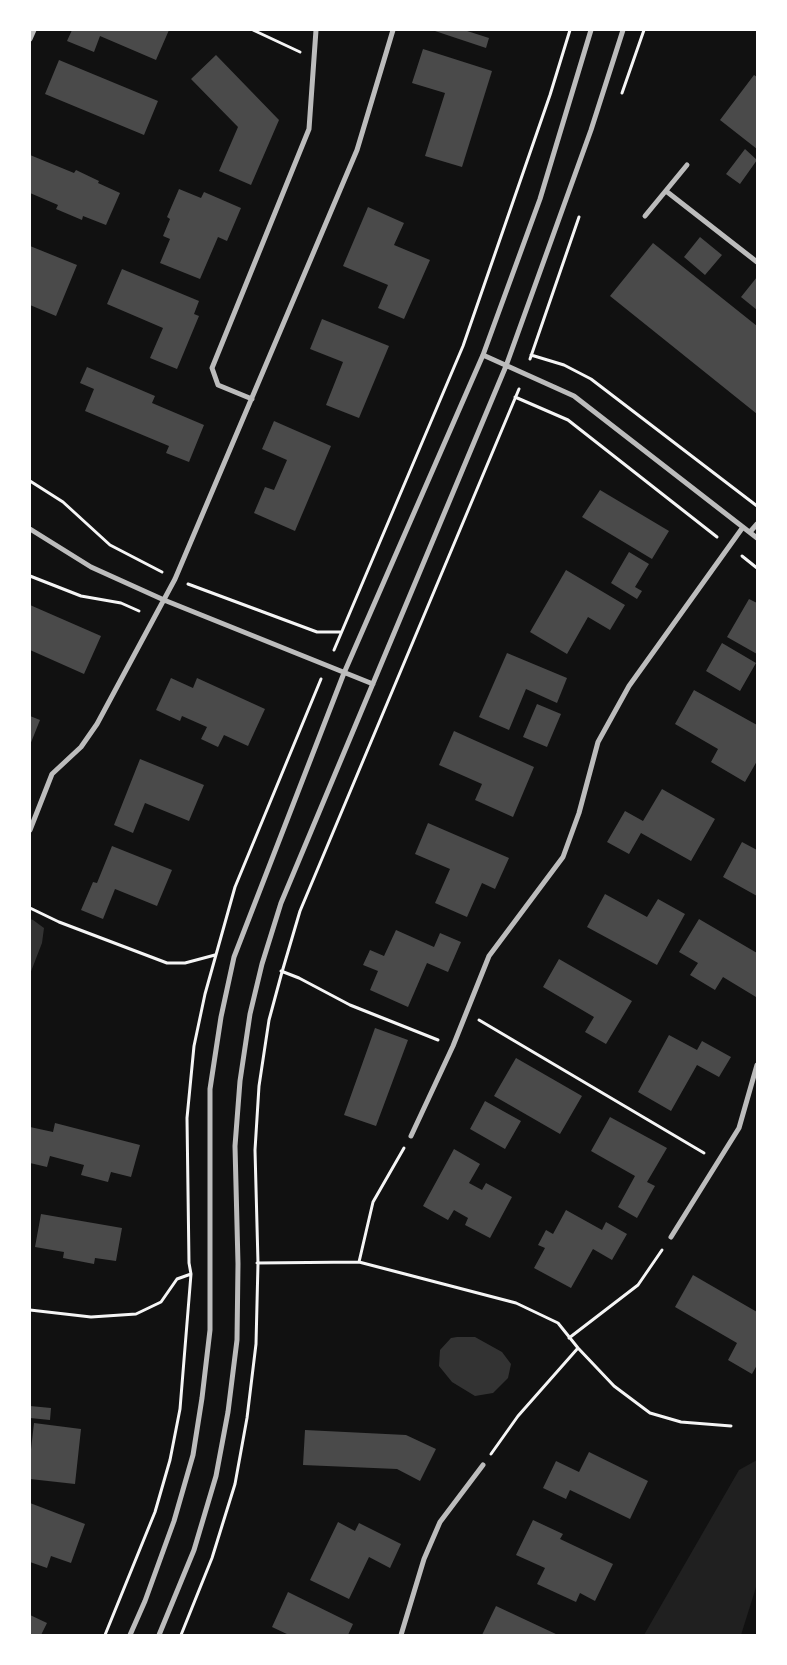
<!DOCTYPE html>
<style>
body{margin:0}
#map{position:relative;width:787px;height:1665px;overflow:hidden;background:#111;font-family:"PT Sans",sans-serif}
canvas{display:block}
.frame{position:absolute;inset:0;border:31px solid #fff;pointer-events:none}
</style>
<div id="map">
<canvas width="787" height="1665"></canvas>
<div class="frame"></div>
</div>
<script>
const ctx = document.querySelector('canvas').getContext('2d');
ctx.lineJoin = 'round';
function fill(path, color) { ctx.fillStyle = color; ctx.fill(path, 'evenodd'); }
const shape = rows => new Path2D(rows.map(r => 'M' + r).join(''));
function strokePath(path, color, width, dash) { ctx.strokeStyle = color; ctx.lineWidth = width; ctx.lineCap = dash ? 'butt' : 'round'; ctx.setLineDash(dash || []); ctx.stroke(path); }
fill(shape([
 [757,1460,757,1584,741,1635,644,1635,739,1470]
]), '#202020');
fill(shape([
 [30,919,33,920,44,928,42,943,30,974],
 [457,1337,475,1337,502,1352,511,1364,508,1378,493,1393,475,1396,452,1382,439,1366,440,1350,451,1338]
]), '#333');
fill(shape([
 [72,30,169,30,156,60,100,36,94,52,67,41],
 [432,30,464,30,489,38,486,48],
 [423,49,492,71,462,167,425,156,445,93,412,83],
 [216,55,279,120,251,185,219,171,238,127,191,79],
 [59,60,158,101,144,135,45,94],
 [754,75,757,77,757,149,720,120],
 [745,149,757,160,740,184,726,174],
 [30,155,74,173,76,170,99,181,98,183,120,193,106,225,83,216,82,220,56,209,58,205,30,193],
 [179,189,201,198,204,192,241,208,227,241,218,237,200,279,160,263,170,239,163,236,170,219,167,217],
 [368,207,404,223,394,245,430,260,404,319,378,308,388,285,343,266],
 [700,237,722,255,705,275,684,257],
 [653,243,757,326,757,414,610,296],
 [30,246,77,265,56,316,30,305],
 [122,269,199,301,194,314,199,316,177,369,150,358,163,328,107,304],
 [757,277,757,310,741,297],
 [322,319,389,346,359,418,326,405,343,362,310,349],
 [87,367,155,396,152,403,204,425,189,462,166,453,169,446,85,411,94,389,80,383],
 [274,421,331,446,295,531,254,513,265,487,274,490,287,460,262,449],
 [600,490,669,531,652,559,582,517],
 [629,552,649,564,635,587,642,591,637,599,611,583],
 [566,570,625,605,610,630,588,617,567,654,530,632],
 [749,599,757,603,757,654,727,637],
 [30,605,101,636,84,674,30,650],
 [722,643,756,663,740,691,706,671],
 [507,653,567,678,557,703,526,689,509,730,479,717],
 [171,678,193,688,197,678,265,709,248,746,224,735,218,747,201,739,207,727,182,716,180,721,156,710],
 [694,690,757,725,757,761,745,782,711,762,718,749,675,724],
 [537,704,561,714,547,747,523,737],
 [30,716,40,720,30,745],
 [454,731,534,767,513,817,475,800,482,784,439,765],
 [140,759,204,785,189,821,145,803,133,833,114,825],
 [662,789,715,819,691,861,641,833,629,854,607,842,625,811,643,821],
 [428,823,509,858,495,889,482,883,467,917,435,903,450,869,415,854],
 [742,842,757,850,757,896,723,877],
 [112,846,172,870,157,906,115,889,103,919,81,910,93,882,97,883],
 [605,894,647,917,658,899,685,914,657,965,587,927],
 [699,919,757,953,756,997,723,977,715,990,690,975,698,963,679,952],
 [396,930,434,947,440,933,461,942,448,972,427,963,408,1007,370,990,378,971,363,965,370,950,384,956],
 [559,959,632,1001,606,1044,585,1032,594,1017,543,987],
 [375,1028,408,1040,376,1126,344,1115],
 [669,1035,697,1050,702,1041,731,1057,719,1077,697,1065,671,1111,638,1092],
 [516,1058,582,1096,560,1134,494,1096],
 [485,1101,521,1121,505,1149,470,1129],
 [610,1117,667,1148,647,1182,655,1186,637,1218,618,1207,635,1176,591,1151],
 [55,1123,140,1145,131,1177,111,1172,108,1182,81,1175,84,1165,50,1156,47,1167,30,1163,30,1127,53,1132],
 [454,1149,480,1164,469,1183,482,1190,486,1183,512,1197,490,1238,465,1225,468,1218,454,1210,448,1220,423,1206],
 [566,1210,602,1230,606,1222,627,1234,612,1260,593,1249,571,1288,534,1268,545,1248,538,1245,546,1230,553,1234],
 [41,1214,122,1228,116,1261,95,1258,94,1264,63,1258,64,1252,35,1247],
 [693,1275,757,1312,757,1365,752,1374,728,1360,737,1343,675,1307],
 [30,1406,51,1408,50,1420,30,1418],
 [34,1423,81,1429,75,1484,30,1479,30,1458],
 [305,1430,406,1435,436,1449,420,1481,397,1469,303,1465],
 [589,1452,648,1481,630,1519,570,1490,566,1499,543,1488,556,1461,579,1472],
 [30,1503,85,1524,71,1563,51,1556,47,1568,30,1562],
 [533,1520,563,1534,560,1539,613,1564,595,1601,580,1593,576,1602,537,1584,545,1568,516,1555],
 [338,1522,355,1531,359,1523,401,1544,390,1568,369,1557,349,1599,310,1580],
 [288,1592,353,1624,348,1635,289,1635,272,1627],
 [496,1606,558,1635,482,1635],
 [30,1615,47,1623,41,1635,30,1635]
]), '#4a4a4a');
strokePath(shape([
 [253,30,300,52],
 [622,93,644,30],
 [531,355,564,365,591,379,757,506],
 [530,359,579,217],
 [515,397,568,420,717,537],
 [30,481,63,502,110,545,162,572],
 [742,556,757,568],
 [30,576,81,596,121,603,139,611],
 [188,584,317,632,341,632],
 [334,650,463,346,550,95,570,30],
 [30,908,59,922,167,963,185,963,215,955],
 [281,971,299,978,350,1005,438,1040],
 [479,1020,704,1153],
 [359,1262,373,1202,404,1148],
 [257,1263,359,1262,516,1303,558,1323,578,1348,614,1386,650,1413,681,1422,731,1426],
 [30,1310,91,1317,136,1314,161,1302,177,1279,191,1274],
 [569,1338,638,1285,662,1250],
 [491,1454,518,1416,578,1348],
 [105,1635,155,1512,170,1460,180,1409,191,1274,189,1263,187,1118,194,1046,205,994,235,887,321,679],
 [181,1635,212,1558,235,1484,247,1418,256,1344,258,1263,255,1150,259,1086,269,1020,282,972,300,911,519,389]
]), '#f5f5f5', 3);
strokePath(shape([
 [30,39,34,30],
 [666,191,757,262],
 [645,216,687,165],
 [483,355,574,396,757,538],
 [252,399,218,385,212,368,309,129,316,30],
 [30,529,91,567,164,600,373,684],
 [750,532,757,524],
 [30,830,52,774,81,747,97,724,175,579,357,150,393,30],
 [411,1136,453,1046,489,956,563,857,579,813,598,742,629,686,743,527],
 [671,1237,739,1128,757,1065],
 [130,1635,145,1601,174,1521,193,1455,202,1398,210,1330,210,1089,221,1017,234,957,344,673,483,355,540,199,591,30],
 [159,1635,194,1550,216,1476,228,1412,237,1340,238,1264,235,1146,240,1081,250,1014,262,964,281,903,506,366,591,130,623,30],
 [401,1635,424,1559,440,1522,483,1465]
]), '#bcbcbc', 5);
</script>
